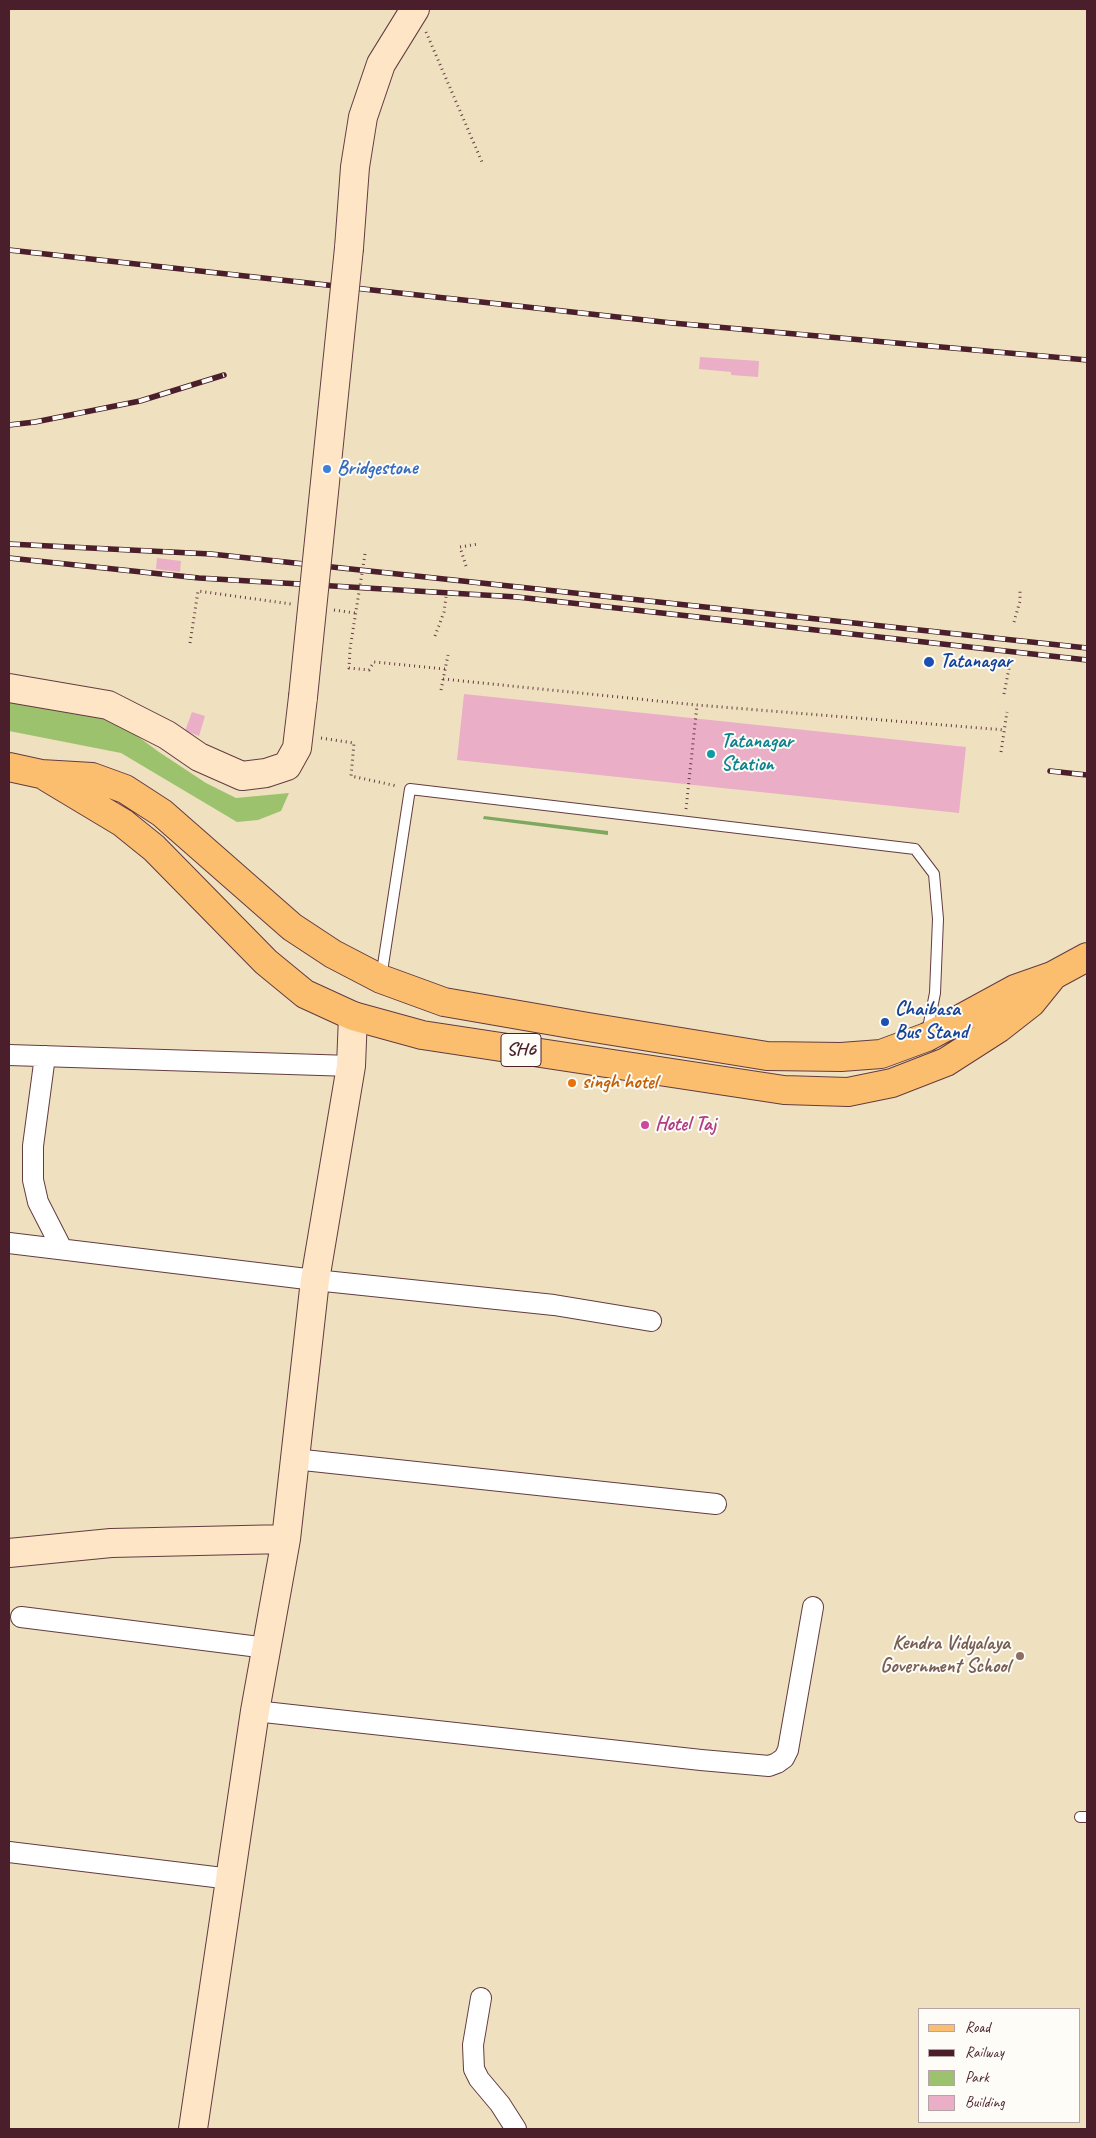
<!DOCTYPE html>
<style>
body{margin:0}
#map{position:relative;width:1096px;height:2138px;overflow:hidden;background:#efe1c0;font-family:Caveat,sans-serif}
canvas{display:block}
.frame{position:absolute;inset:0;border:10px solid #4a1f2b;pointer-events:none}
.legend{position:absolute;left:918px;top:2008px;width:162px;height:115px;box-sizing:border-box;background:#fdfcf7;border:1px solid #b5a4a5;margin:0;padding:6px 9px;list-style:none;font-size:15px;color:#4a1f2b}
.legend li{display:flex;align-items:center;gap:10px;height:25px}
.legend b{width:25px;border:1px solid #b5a4a5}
</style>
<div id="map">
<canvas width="1096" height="2138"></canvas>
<div class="frame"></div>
<ul class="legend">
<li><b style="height:6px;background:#fbbe6e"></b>Road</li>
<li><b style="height:6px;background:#4a1f2b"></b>Railway</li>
<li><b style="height:14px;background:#9dc26d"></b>Park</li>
<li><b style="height:14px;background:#eaaec7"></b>Building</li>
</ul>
</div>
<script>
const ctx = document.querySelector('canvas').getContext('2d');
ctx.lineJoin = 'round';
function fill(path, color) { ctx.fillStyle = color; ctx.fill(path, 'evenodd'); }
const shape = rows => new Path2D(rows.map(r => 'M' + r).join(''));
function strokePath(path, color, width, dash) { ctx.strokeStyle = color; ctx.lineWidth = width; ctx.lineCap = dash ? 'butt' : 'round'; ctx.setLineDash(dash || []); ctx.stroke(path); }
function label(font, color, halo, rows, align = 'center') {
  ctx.font = font + ' Caveat,sans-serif'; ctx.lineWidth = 4; ctx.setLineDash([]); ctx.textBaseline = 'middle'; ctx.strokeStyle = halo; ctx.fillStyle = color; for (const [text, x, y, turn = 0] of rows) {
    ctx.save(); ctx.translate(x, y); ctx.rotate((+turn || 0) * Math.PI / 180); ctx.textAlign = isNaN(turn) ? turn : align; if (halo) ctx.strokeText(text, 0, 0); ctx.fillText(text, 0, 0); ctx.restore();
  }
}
fill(shape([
 [9,700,114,719,159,752,206,783,236,798,289,793,281,811,258,820,237,822,121,753,9,731]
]), '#9dc26d');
fill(shape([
 [484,816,608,831,608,835,483,819]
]), '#7ea860');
fill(shape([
 [700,357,759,361,758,377,731,375,731,372,699,369],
 [157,558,181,561,180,572,156,569],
 [464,694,966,747,959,813,457,760],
 [192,712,205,716,199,736,185,731]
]), '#eaaec7');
const lane = shape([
 [381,978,410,789,915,849,934,874,938,919,935,993,927,1033],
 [1080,1817,1087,1817]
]);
const street = shape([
 [9,1055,351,1066],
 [45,1056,33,1146,33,1180,38,1202,62,1249],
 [9,1243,315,1280,554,1305,651,1321],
 [294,1459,716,1504],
 [21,1617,267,1648],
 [255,1711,701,1760,769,1766,777,1763,784,1758,788,1750,813,1607],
 [9,1852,231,1879],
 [481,1998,473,2045,474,2069,479,2079,500,2104,516,2129]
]);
const secondary = shape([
 [349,248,355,167,363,117,381,64,415,9],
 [9,688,108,705,167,735,199,757,242,776,266,773,287,766,297,748,303,697],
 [9,1553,111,1543,286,1539],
 [193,2129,255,1711,286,1539,315,1280,351,1066,353,1016]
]);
const primary = shape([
 [9,767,41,774,92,777,125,789,162,813,292,927,333,954,381,979,444,1002,588,1027,767,1056,841,1057,881,1054,927,1037,1015,989,1052,976,1087,957],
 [48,778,123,823,154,848,266,962,305,994,353,1016,422,1035,784,1090,848,1092,892,1083,946,1062,999,1028,1031,1003,1052,977]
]);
strokePath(lane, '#633c41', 12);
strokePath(street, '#633c41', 22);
strokePath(secondary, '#633c41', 30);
strokePath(primary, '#633c41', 30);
strokePath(shape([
 [426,32,482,162],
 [365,554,350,649,349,668,369,670,374,662,445,669],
 [466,566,460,547,478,544],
 [334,610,355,613],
 [1014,622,1020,601,1020,591],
 [435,636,444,612,446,597],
 [190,643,198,591,291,604],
 [443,679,697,705,1005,730],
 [441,690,448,655],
 [1004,694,1011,658],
 [321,738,354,743,351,776,397,786],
 [1001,752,1007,712],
 [686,809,697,705]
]), '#633c41', 3, [1, 4]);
strokePath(lane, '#fff', 10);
strokePath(street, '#fff', 20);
strokePath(secondary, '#fde5c5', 28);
strokePath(primary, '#fbbe6e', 28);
const rail = shape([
 [9,250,672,323,1087,360],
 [9,425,35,422,140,401,224,375],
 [9,544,211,554,1087,648],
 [9,558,199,578,517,597,1087,660],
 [1050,771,1087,775]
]);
strokePath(rail, '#4a1f2b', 5.5);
strokePath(rail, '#fdfcf7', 4, [11]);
const secondaryBridge = shape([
 [303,697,349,248]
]);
strokePath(secondaryBridge, '#633c41', 30, []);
strokePath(secondaryBridge, '#fde5c5', 28);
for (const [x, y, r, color] of [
 [327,469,5,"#3f7fe0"],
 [929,662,6,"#1a4fb4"],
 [711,754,5,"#0f9aa8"],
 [885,1022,5,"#1a4fb4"],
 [572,1083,5,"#e8710a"],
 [645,1125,5,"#d1479c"],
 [1020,1656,5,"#8d6e63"]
]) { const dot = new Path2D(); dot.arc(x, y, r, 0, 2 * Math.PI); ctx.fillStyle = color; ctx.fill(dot); strokePath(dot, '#fdfcf7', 2); }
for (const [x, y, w] of [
 [521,1050,40]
]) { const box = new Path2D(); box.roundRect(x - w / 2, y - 16.5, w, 33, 4); ctx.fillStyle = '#fdfcf7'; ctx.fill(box); strokePath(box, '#4a1f2b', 1); }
label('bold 19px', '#4a1f2b', null, [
 ["SH6",521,1050]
]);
label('bold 20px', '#366cbe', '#fdfcf7', [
 ["Bridgestone",337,469]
], 'left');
label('bold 20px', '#164399', '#fdfcf7', [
 ["Tatanagar",940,662],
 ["Chaibasa",895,1010],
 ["Bus Stand",895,1033]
], 'left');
label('bold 20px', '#0d838f', '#fdfcf7', [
 ["Tatanagar",721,742],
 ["Station",721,765]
], 'left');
label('bold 20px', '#c56008', '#fdfcf7', [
 ["singh hotel",582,1083]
], 'left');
label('bold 20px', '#b23c85', '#fdfcf7', [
 ["Hotel Taj",655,1125]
], 'left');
label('bold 20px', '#785e54', '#fdfcf7', [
 ["Kendra Vidyalaya",1010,1644],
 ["Government School",1010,1667]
], 'right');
</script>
